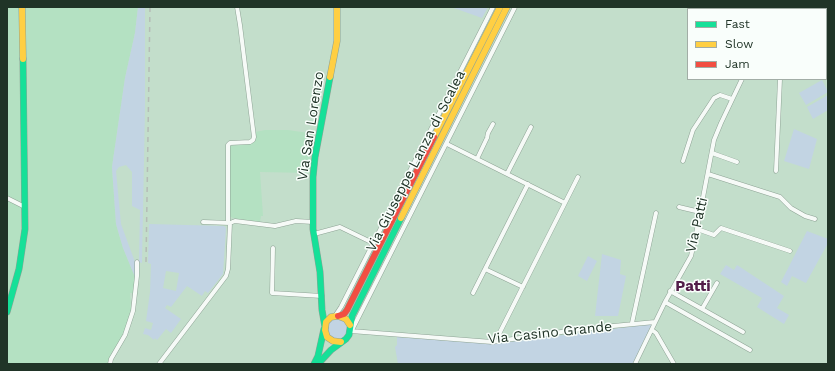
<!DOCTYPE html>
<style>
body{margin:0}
#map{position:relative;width:835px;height:371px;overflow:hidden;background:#c3decb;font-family:"Work Sans",sans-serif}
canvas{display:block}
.frame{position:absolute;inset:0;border:8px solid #203427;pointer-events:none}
.legend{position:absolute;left:687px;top:8px;width:140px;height:72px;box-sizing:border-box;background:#f9fefb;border:1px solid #a2ada6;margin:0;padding:5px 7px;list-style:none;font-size:12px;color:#203427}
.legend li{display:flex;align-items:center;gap:8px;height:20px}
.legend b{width:20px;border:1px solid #a2ada6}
</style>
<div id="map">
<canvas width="835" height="371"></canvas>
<div class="frame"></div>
<ul class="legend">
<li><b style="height:5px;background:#16e098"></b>Fast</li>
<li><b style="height:5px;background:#ffcf43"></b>Slow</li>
<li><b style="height:5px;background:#f24e42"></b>Jam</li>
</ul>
</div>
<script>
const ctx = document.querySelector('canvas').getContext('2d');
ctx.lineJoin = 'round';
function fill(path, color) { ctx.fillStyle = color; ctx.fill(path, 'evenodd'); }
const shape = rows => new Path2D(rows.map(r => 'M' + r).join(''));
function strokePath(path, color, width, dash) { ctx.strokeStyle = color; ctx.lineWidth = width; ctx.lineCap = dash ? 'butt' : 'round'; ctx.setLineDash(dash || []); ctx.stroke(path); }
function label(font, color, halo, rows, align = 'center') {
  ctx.font = font + ' "Work Sans",sans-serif'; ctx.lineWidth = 3; ctx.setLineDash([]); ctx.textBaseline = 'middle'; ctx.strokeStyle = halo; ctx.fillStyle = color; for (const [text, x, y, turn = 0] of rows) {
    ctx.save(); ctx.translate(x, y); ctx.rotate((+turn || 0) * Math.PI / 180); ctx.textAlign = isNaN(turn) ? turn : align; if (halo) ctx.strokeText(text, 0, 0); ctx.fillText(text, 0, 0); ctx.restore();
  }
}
fill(shape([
 [7,7,138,7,135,33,125,78,112,167,116,224,123,248,135,277,133,293,130,293,131,309,125,331,109,364,7,364],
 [265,130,288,130,315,134,310,173,260,172,263,216,261,216,260,222,233,218,229,216,230,146,251,144,254,142,256,139,255,132]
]), '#b4e1c2');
fill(shape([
 [138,7,145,7,145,108,142,263,139,262,140,210,132,206,132,172,126,165,119,167,116,171,121,224,135,262,135,277,123,248,116,224,112,167,125,78,135,33],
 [451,7,488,7,482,18],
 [822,80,828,92,806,105,799,93],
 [828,95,828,110,813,119,807,107],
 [794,129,817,139,809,169,784,161],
 [149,224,224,226,226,228,223,274,208,293,205,291,202,296,187,286,171,307,167,305,165,308,181,319,171,333,166,329,157,340,155,338,154,340,148,335,143,334,145,328,151,330,153,323,146,321,150,292,151,264,148,263],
 [166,271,179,273,176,291,163,288],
 [807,231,828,239,828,243,806,283,792,276,787,286,781,282],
 [602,254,621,260,620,274,626,276,618,316,595,316],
 [588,256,597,261,587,281,578,276],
 [726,265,734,270,737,265,784,296,777,308,789,315,784,324,757,307,762,298,720,274],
 '327 329a10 10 0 1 1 20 0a10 10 0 1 1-20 0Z',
 [652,324,633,364,398,364,395,347,397,345,397,337,492,344]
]), '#c2d4e3');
const street = shape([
 [793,9,794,7],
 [447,144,565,203],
 [712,153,737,162],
 [477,159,487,138,488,133,493,124],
 [683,161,693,130,714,98,720,95,732,99],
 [776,171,780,79],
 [507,174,531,127],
 [708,174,780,197,791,208,805,216,815,219],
 [7,198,25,207],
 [679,207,700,212],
 [228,223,228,145,230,143,250,142,253,140,254,137,240,25,237,7],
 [230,223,235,221,275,226,296,221,313,222],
 [697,229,714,235,721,228,790,251],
 [314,234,340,227,373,243],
 [273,248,272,293,322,296],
 [485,269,523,287],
 [670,291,743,332],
 [473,293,528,184],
 [665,302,750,350],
 [702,309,717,283],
 [335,316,341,307,493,7],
 [632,323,656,213],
 [352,330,515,7],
 [652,330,656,333,674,364],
 [351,331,492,342,582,329,655,322],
 [498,341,500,332,578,177],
 [110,364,111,359,125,335,133,311,137,276,137,262],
 [159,364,226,276,228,269,230,223,203,222],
 [635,364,665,302,691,256,695,239,714,140,721,123,742,79]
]);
const fast = shape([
 [7,312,19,269,25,229,23,59],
 [325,327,322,310,320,272,313,229,313,177,315,157,330,77],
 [314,364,318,356,324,329],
 [318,364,331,350,346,339,349,335,352,316,401,218]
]);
const slow = shape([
 [22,7,23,59],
 [330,77,337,41,337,7],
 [434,137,500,7],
 [401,218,507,7],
 [341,342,333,341,327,337,325,330,326,322,331,317,338,316,346,319,350,325]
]);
const jam = shape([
 [338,316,344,314,347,310,434,137]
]);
strokePath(street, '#8ea395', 5);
strokePath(fast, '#8ea395', 7);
strokePath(slow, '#8ea395', 7);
strokePath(jam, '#8ea395', 7);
strokePath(street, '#f6faf7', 4);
strokePath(fast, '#16e098', 6);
strokePath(slow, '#ffcf43', 6);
strokePath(jam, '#f24e42', 6);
strokePath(shape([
 [146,262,150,7]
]), '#b5bcb7', 1.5, [5, 5]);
label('14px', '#203427', '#f9fefb', [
 ["Via San Lorenzo",311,126,-81],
 ["Via Giuseppe Lanza di Scalea",416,161,-63],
 ["Via Patti",697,225,-77],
 ["Via Casino Grande",550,333,-6]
]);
label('bold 15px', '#521d49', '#f9fefb', [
 ["Patti",693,287]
]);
</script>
